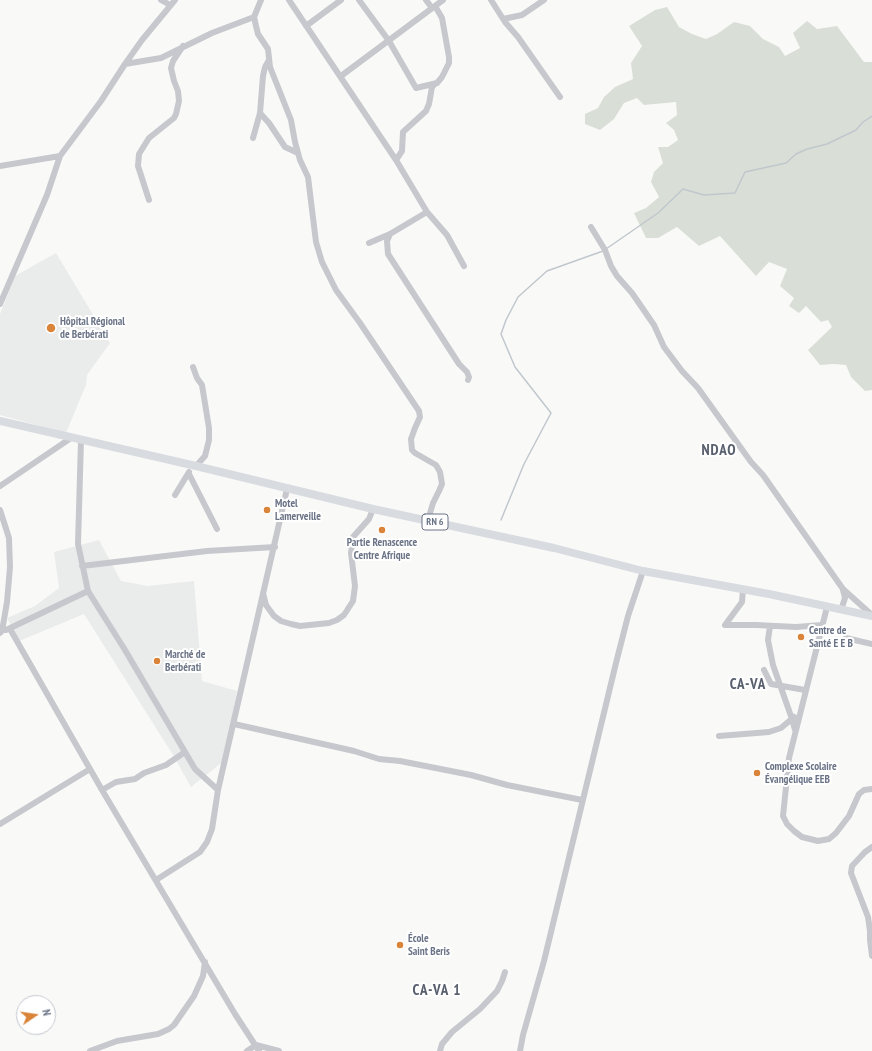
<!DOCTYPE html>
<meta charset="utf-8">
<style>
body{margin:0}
#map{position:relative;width:872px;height:1051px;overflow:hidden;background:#f9faf8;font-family:"PT Sans Narrow",sans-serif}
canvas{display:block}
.north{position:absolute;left:16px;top:995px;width:40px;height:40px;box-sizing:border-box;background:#fff;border:1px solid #c4c7cf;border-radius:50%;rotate:77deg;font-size:11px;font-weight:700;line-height:16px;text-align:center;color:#6b7487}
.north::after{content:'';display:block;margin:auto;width:14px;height:18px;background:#d98439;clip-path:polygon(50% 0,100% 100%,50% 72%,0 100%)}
</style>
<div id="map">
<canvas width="872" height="1051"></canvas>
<div class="north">N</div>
</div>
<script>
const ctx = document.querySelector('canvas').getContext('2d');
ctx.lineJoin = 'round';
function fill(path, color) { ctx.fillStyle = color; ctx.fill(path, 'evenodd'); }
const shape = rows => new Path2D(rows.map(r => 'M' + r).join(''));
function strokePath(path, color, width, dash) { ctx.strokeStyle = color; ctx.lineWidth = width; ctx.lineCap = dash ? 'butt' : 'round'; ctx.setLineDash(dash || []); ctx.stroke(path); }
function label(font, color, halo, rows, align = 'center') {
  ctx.font = font + ' "PT Sans Narrow",sans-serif'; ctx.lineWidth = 4; ctx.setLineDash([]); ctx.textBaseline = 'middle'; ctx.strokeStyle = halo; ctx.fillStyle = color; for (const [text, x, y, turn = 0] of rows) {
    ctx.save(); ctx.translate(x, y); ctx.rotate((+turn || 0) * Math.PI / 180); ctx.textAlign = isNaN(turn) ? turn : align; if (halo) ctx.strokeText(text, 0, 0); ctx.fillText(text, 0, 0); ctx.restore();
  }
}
fill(shape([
 [56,253,110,343,87,375,86,385,66,433,0,415,0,314,15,276],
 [99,540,121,581,148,586,194,581,202,681,237,691,225,760,191,787,173,755,84,614,19,641,7,618,35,606,59,588,54,552]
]), '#eaebeb');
fill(shape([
 [667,7,679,27,692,34,706,39,717,34,734,22,750,26,763,39,779,47,785,56,800,48,793,33,807,21,817,29,837,26,864,62,872,62,872,390,865,391,851,377,846,365,834,364,820,365,808,350,832,327,828,320,821,322,806,306,799,313,789,306,794,298,780,286,787,269,769,262,756,276,720,236,699,246,677,227,658,238,646,238,634,213,646,208,659,197,651,182,654,172,663,163,658,147,668,147,678,140,674,130,666,123,677,115,676,102,644,105,637,98,624,103,614,119,600,130,585,124,585,114,598,108,604,97,615,87,633,79,631,63,642,46,629,26,655,10]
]), '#d9dfd7');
strokePath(shape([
 [606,249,658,213,683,189,704,195,735,193,745,172,786,163,796,154,807,149,827,144,856,130,863,122,872,116],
 [501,520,524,464,551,413,515,367,501,334,506,320,518,297,547,271,603,251]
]), '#c0c7cd', 1.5);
strokePath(shape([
 [161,0,170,5],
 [261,0,254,17,256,26,258,34,268,49,270,67,291,120,295,142,300,160,308,177,316,242,322,262,336,290,360,323,419,411,420,417,415,428,411,439,412,450,415,453,436,465,440,472,442,484,439,491,433,503,428,520],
 [289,0,396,160,427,212,447,235,464,266],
 [359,0,389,41,416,88,437,83,442,77,449,63,449,57,442,18,435,6],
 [426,0,432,8],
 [491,0,505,22,518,37,560,97],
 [503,19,522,15,544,0],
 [306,26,341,0],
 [125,64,161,58,212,33,254,17],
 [341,76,443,0],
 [260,113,269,123,285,147,298,153],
 [253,138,260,113,263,76,265,67,269,60],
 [396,160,402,151,403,132,426,111,429,104,432,87,435,84],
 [0,166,60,156],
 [149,200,138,166,139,154,149,138,174,118,176,114,179,101,178,91,174,81,171,68,173,61,183,46],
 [591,227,605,250,611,266,617,276,632,293,654,325,664,347,682,371,698,388,751,462,763,475,843,589,872,615],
 [390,234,387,241,388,254,459,364,467,372,469,377,468,380],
 [369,243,390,234,427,212],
 [0,304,47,195,60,156,101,101,125,64,142,40,175,0],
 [193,367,197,378,202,385,209,428,209,440,205,456,196,466],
 [81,440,78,544,88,591,125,650,195,769,218,790],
 [189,474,217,529],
 [0,486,71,438],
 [175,495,189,472],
 [0,510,9,538,10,567,7,602,2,631,0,633],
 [82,566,207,551,275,547],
 [743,589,742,602,725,625,756,625,796,627,822,625],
 [263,593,266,605,274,616,281,621,291,624,300,626,329,623,337,620,344,615,353,601,355,586,351,553,353,537,369,519,373,509],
 [827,607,789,758,783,816,787,824,794,831,802,837,818,841,829,839,836,833,849,816,859,794,864,790,872,789],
 [841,610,845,598,843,590],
 [770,626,768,640,773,665,792,719,795,730],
 [10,629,102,790,235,1014,259,1051],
 [6,630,88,591],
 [846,638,872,644],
 [764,670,771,684,805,690],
 [234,724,354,751,379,759,400,761,471,775,507,785,582,800],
 [719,736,769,732,781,728,794,717],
 [102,790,116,782,135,779,144,773,166,765,185,752],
 [0,824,90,769],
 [872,847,865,852,852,866,851,873,868,917,870,931,870,940,872,956],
 [156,880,200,852,207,842,212,829,218,790,287,489],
 [90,1051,117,1041,158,1034,169,1029,174,1025,194,996,203,976,205,962],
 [247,1051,256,1045,279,1051],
 [440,1051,442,1044,452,1032,480,1009,497,991,502,981,505,972],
 [520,1051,523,1035,544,961,616,663,628,616,643,571]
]), '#c6c8cd', 6);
strokePath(shape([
 [0,421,196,466,373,509,554,548,643,571,769,594,872,616]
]), '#d8dbdf', 8);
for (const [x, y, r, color] of [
 [51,328,5,"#d98439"],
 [267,510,4,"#d98439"],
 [382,530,4,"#d98439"],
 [801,637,4,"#d98439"],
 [157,661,4,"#d98439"],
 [757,773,4,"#d98439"],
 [400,945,4,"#d98439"]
]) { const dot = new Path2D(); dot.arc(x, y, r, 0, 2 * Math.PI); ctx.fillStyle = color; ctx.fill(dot); strokePath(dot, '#fff', 1.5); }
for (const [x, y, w] of [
 [435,522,26]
]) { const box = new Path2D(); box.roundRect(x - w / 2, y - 8, w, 16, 3); ctx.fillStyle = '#fff'; ctx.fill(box); strokePath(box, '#6b7487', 1); }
label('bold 10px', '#6b7487', null, [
 ["RN 6",435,522]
]);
label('bold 11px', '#6b7487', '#fff', [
 ["Hôpital Régional",60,322],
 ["de Berbérati",60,335],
 ["Motel",275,504],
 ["Lamerveille",275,517],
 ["Partie Renascence",382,543,"center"],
 ["Centre Afrique",382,556,"center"],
 ["Centre de",809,631],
 ["Santé E E B",809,644],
 ["Marché de",165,655],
 ["Berbérati",165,668],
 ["Complexe Scolaire",765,767],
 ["Évangélique EEB",765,780],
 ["École",408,939],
 ["Saint Beris",408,952]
], 'left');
ctx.letterSpacing = '1px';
label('bold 15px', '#585f6d', '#fff', [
 ["NDAO",719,451],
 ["CA-VA",748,685],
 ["CA-VA 1",437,991]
]);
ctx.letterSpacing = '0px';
</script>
